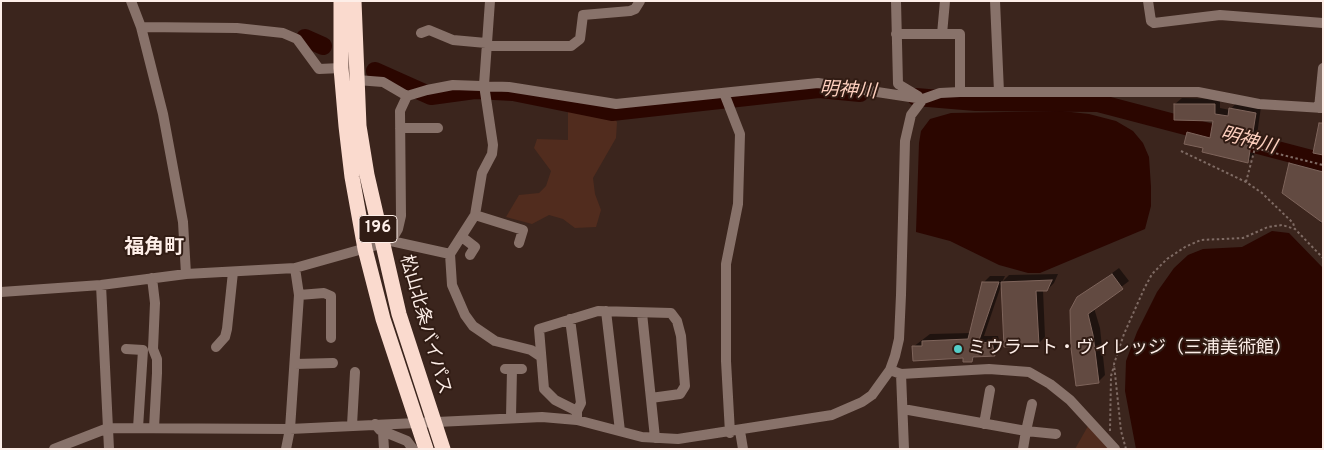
<!DOCTYPE html>
<meta charset="utf-8">
<style>
body{margin:0}
#map{position:relative;width:1324px;height:450px;overflow:hidden;background:#3b251d;font-family:Overpass,sans-serif}
canvas{display:block}
.frame{position:absolute;inset:0;border:2px solid #fdeee8;pointer-events:none}
</style>
<div id="map">
<canvas width="1324" height="450"></canvas>
<div class="frame"></div>
</div>
<script>
const ctx = document.querySelector('canvas').getContext('2d');
ctx.lineJoin = 'round';
function fill(path, color) { ctx.fillStyle = color; ctx.fill(path, 'evenodd'); }
const shape = rows => new Path2D(rows.map(r => 'M' + r).join(''));
function strokePath(path, color, width, dash) { ctx.strokeStyle = color; ctx.lineWidth = width; ctx.lineCap = dash ? 'butt' : 'round'; ctx.setLineDash(dash || []); ctx.stroke(path); }
function label(font, color, halo, rows, align = 'center') {
  ctx.font = font + ' Overpass,"Noto Sans JP",sans-serif'; ctx.lineWidth = 4; ctx.setLineDash([]); ctx.textBaseline = 'middle'; ctx.strokeStyle = halo; ctx.fillStyle = color; for (const [text, x, y, turn = 0] of rows) {
    ctx.save(); ctx.translate(x, y); ctx.rotate((+turn || 0) * Math.PI / 180); ctx.textAlign = isNaN(turn) ? turn : align; if (halo) ctx.strokeText(text, 0, 0); ctx.fillText(text, 0, 0); ctx.restore();
  }
}
fill(shape([
 [568,108,613,117,617,122,616,138,593,178,595,194,601,210,596,227,575,228,563,219,549,215,532,224,506,217,519,195,539,193,546,186,551,171,534,148,537,139,568,140],
 [1088,426,1109,449,1075,449]
]), '#512c1e');
fill(shape([
 [1062,111,1089,114,1116,121,1133,131,1143,143,1149,157,1151,187,1151,206,1145,229,1040,273,1028,273,999,265,950,241,916,232,919,143,921,131,930,119,951,113],
 [1272,231,1289,233,1323,268,1323,449,1136,449,1125,391,1126,361,1137,332,1157,292,1174,268,1188,255,1203,249,1242,247]
]), '#2b0600');
fill(shape([
 [1182,98,1220,99,1220,108,1230,110,1237,102,1261,107,1254,156,1247,162,1204,147,1188,133,1194,127,1212,131,1214,120,1175,104],
 [1296,158,1323,165,1323,223,1320,223,1320,220,1290,164],
 [1119,268,1129,281,1094,308,1100,328,1105,375,1098,382,1078,298],
 [1058,274,1054,283,1047,290,1043,290,1045,337,1038,344,1002,283,984,336,998,336,1001,348,995,355,976,356,972,360,965,357,913,347,930,334,971,333,983,283,990,276,1005,276,1002,282,1009,275]
]), '#0007');
strokePath(shape([
 [305,38,323,46],
 [375,71,431,96,475,90,513,92,612,112,819,89,860,93],
 [916,97,976,102,1098,103,1323,162]
]), '#2b0600', 18);
const building = shape([
 [1174,104,1215,104,1215,114,1228,116,1229,108,1256,113,1248,163,1202,152,1203,148,1184,144,1187,132,1210,138,1213,121,1174,120,1174,104],
 [1319,123,1323,123,1323,155,1313,153,1319,123],
 [1289,163,1323,172,1323,223,1282,193,1289,163],
 [1112,274,1123,289,1088,314,1093,335,1099,383,1076,386,1071,348,1070,310,1077,297,1112,274],
 [1052,280,1047,291,1036,291,1039,345,1004,347,1001,282,1052,280],
 [982,282,999,282,978,343,992,342,995,356,973,357,972,362,963,362,963,358,913,361,912,346,922,346,922,341,968,339,982,282]
]);
fill(building, '#624a41');
strokePath(building, '#7e645b', 1);
strokePath(shape([
 [1242,145,1323,165],
 [1181,151,1246,182,1262,193,1293,223,1295,229],
 [1246,182,1255,148],
 [1110,431,1111,376,1114,366],
 [1126,449,1121,431,1114,364,1124,334,1144,289,1152,274,1167,259,1185,247,1201,240,1243,238,1268,227,1282,225,1295,229,1323,258]
]), '#7f6b64', 2, [2.5, 2.5]);
strokePath(shape([
 [131,1,141,27,163,114,183,222,186,274],
 [896,1,898,84,918,96],
 [995,1,999,92],
 [1148,1,1151,21,1154,23,1220,15,1323,23],
 [141,27,237,28,283,33,297,39,319,69,341,68],
 [421,33,429,30,453,40,486,43],
 [896,34,960,34,960,92],
 [942,34,945,1],
 [486,46,571,46,580,39,583,15,630,11,635,9,640,1],
 [357,80,383,82,407,96],
 [724,93,740,134,738,204,726,264,726,361,730,433],
 [1319,108,1323,68],
 [400,128,438,128],
 [475,215,523,230,519,243],
 [462,237,475,247,470,255],
 [391,241,398,229,401,216,400,111,407,96,427,90,453,85,509,87,616,104,818,83,923,99],
 [450,254,452,285,465,315,473,326,495,341,531,350,540,356],
 [152,278,155,303,153,349,157,359,157,373,154,428],
 [101,285,109,449],
 [1,292,101,285,186,274,295,268,391,241,450,254,475,215,482,173,492,154,493,145,484,85,490,1],
 [299,295,324,293,331,296,331,338],
 [606,311,620,431],
 [642,313,655,438],
 [570,319,581,403,577,411],
 [216,347,225,337,227,329,233,272],
 [126,349,143,350,138,428],
 [295,364,333,363],
 [505,369,522,369],
 [890,370,901,374,989,369,1029,372,1050,384,1070,400,1115,449],
 [901,374,904,449],
 [1032,404,1026,431,1056,434],
 [903,409,1026,431,1023,449],
 [511,417,512,369],
 [577,420,577,411,555,400,544,389,539,329,598,311,671,313,677,321,681,336,685,386,680,394,651,398],
 [375,424,380,430,407,441,413,449],
 [984,424,990,390],
 [352,425,355,372],
 [740,431,743,449],
 [383,432,384,449],
 [54,449,108,428,290,429,542,417,577,420,642,437,678,439,832,415,862,402,872,395,890,370,895,356,899,339,901,295,905,141,911,115,923,99,940,93,960,92,1198,92,1259,104,1323,108],
 [286,449,290,429,299,295,295,268]
]), '#88726a', 10);
strokePath(shape([
 [341,1,341,68,346,126,352,177,365,249,383,319,426,449],
 [354,1,359,126,367,175,399,314,443,449]
]), '#fadace', 15);
for (const [x, y, r, color] of [
 [958,349,5,"#54cdc8"]
]) { const dot = new Path2D(); dot.arc(x, y, r, 0, 2 * Math.PI); ctx.fillStyle = color; ctx.fill(dot); strokePath(dot, '#311c14', 2); }
for (const [x, y, w] of [
 [378,229,38]
]) { const box = new Path2D(); box.roundRect(x - w / 2, y - 13.5, w, 27, 4); ctx.fillStyle = '#311c14'; ctx.fill(box); strokePath(box, '#fdeee8', 1); }
label('bold 16px', '#fdeee8', null, [
 ["196",378,229]
]);
label('18px', '#fdeee8', '#311c14', [
 ["松山北条バイパス",424,325,74]
]);
label('18px', '#fdeee8', '#311c14', [
 ["ミウラート・ヴィレッジ（三浦美術館）",968,349]
], 'left');
label('italic 19px', '#fdcfbe', '#311c14', [
 ["明神川",848,92,3],
 ["明神川",1248,142,15]
]);
label('bold 20px', '#fdeee8', '#311c14', [
 ["福角町",154,249]
]);
</script>
